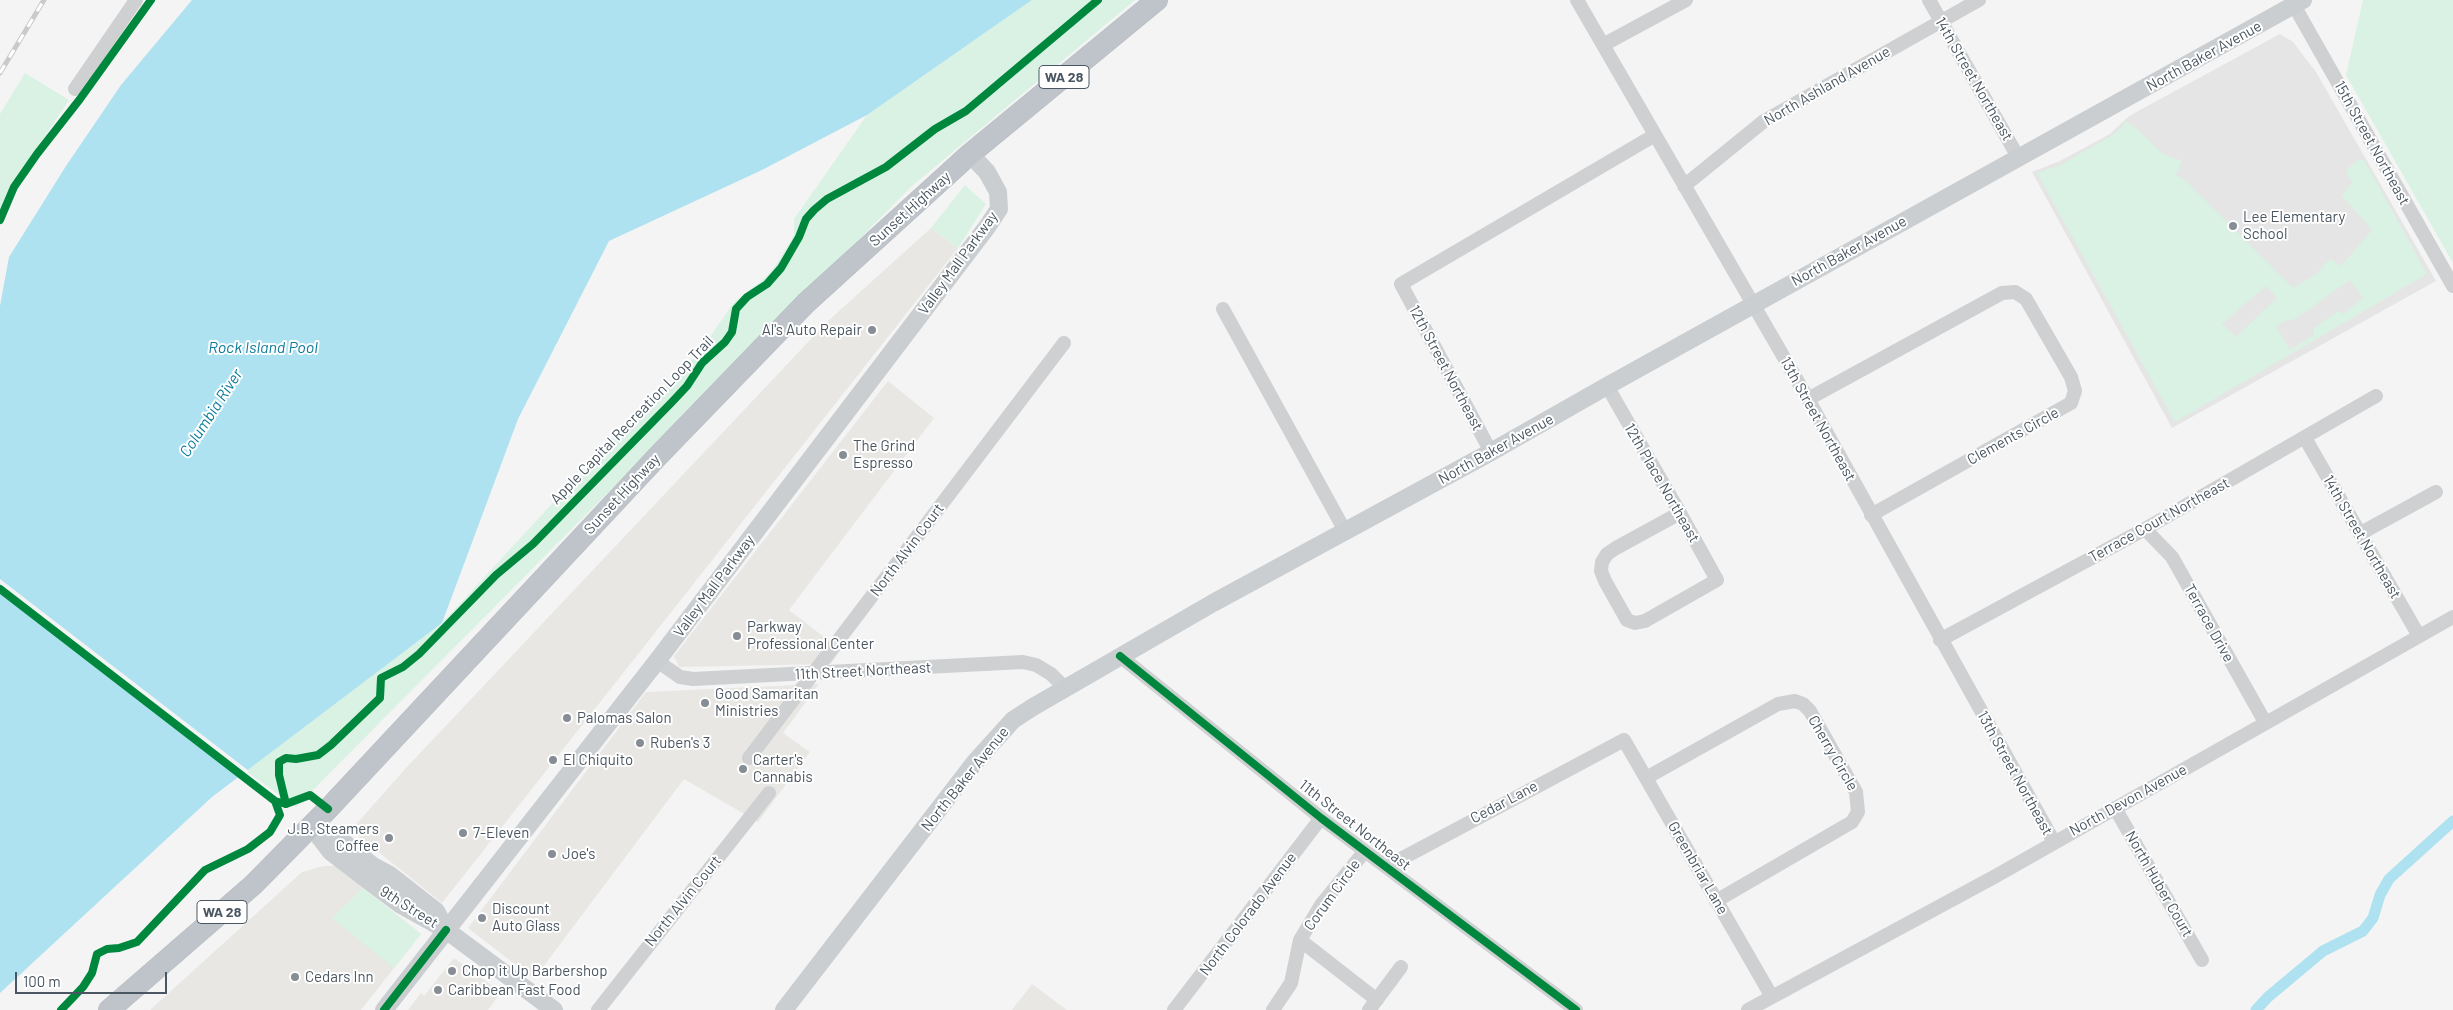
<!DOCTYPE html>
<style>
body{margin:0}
#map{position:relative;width:2453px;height:1010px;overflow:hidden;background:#f4f4f4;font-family:Barlow,sans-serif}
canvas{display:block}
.scale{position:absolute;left:15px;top:972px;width:152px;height:22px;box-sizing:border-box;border:2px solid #4a5661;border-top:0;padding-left:6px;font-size:15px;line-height:18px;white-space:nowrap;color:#4a5661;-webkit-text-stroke:4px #fff;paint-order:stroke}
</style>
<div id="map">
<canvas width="2453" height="1010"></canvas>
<div class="scale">100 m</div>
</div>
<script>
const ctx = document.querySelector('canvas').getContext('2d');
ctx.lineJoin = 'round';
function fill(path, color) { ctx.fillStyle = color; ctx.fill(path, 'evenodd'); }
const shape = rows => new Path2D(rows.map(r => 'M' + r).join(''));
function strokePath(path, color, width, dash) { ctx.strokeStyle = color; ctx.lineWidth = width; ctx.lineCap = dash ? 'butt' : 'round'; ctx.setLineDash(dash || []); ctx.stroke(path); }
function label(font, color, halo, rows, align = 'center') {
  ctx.font = font + ' Barlow,sans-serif'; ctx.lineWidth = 4; ctx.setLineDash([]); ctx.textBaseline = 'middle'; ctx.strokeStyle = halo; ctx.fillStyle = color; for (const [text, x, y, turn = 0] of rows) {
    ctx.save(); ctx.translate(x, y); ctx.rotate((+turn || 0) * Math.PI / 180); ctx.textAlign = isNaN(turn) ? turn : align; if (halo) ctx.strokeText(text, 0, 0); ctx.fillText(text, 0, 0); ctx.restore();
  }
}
fill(shape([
 [931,228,958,248,442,903,351,830,406,768,827,322],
 [888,381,934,418,789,610,841,650,831,664,679,667,674,656],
 [819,684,783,733,810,752,758,822,684,779,534,979,468,928,646,692],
 [324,866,335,866,421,934,361,1010,150,1010,302,872],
 [454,958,501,992,488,1010,408,1010,421,993,424,996],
 [1032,984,1067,1010,1012,1010]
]), '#e8e7e3');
fill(shape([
 [2280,34,2293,42,2316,72,2436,281,2172,428,2032,172,2060,161,2110,134,2129,116]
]), '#e6e5e6');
fill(shape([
 [1032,0,1135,0,912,186,296,807,246,771,442,623,622,428,683,371,703,347,734,302,765,278,776,265,794,235,794,219,867,115],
 [2363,0,2453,0,2453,263,2346,75],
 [25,73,69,100,12,185,0,211,0,114],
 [2125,121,2136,128,2163,154,2182,161,2176,175,2184,179,2293,288,2315,275,2330,259,2341,266,2372,230,2342,196,2352,183,2346,170,2358,160,2364,160,2427,274,2175,422,2037,173,2061,165,2109,137,2122,128],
 [2350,280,2363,298,2343,314,2338,311,2313,329,2314,335,2290,350,2276,326,2285,321,2295,319],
 [2266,286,2277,298,2236,337,2222,324],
 [965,185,986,204,958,248,931,228],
 [363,888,421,934,394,968,332,918]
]), '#d9f2e3');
fill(shape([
 [192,0,1032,0,867,115,762,170,609,241,518,419,442,623,212,797,0,993,0,306,9,257,66,166,121,85]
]), '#aee2f0');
fill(shape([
 [0,579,249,771,240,778,0,593]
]), '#f4f4f4');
strokePath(shape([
 [2256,1010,2268,997,2323,951,2363,931,2373,918,2380,895,2389,879,2453,821]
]), '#aee2f0', 11);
const highway = shape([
 [109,1010,253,885,328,809,657,457,806,303,970,154,1157,0]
]);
strokePath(highway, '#b9bec3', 22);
strokePath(shape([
 [1577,0,1808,399,2054,842],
 [1929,0,2018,157],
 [2291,0,2453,286],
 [1603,45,1686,0],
 [75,89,136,0],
 [1684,186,1764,121,1979,0],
 [1223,309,1345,531],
 [1607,386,1680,513,1717,580,1645,621,1635,623,1627,620,1605,581,1601,571,1602,562,1607,554,1616,548,1680,513],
 [1808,399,2002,293,2015,292,2026,299,2071,377,2075,391,2071,403,1871,515],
 [2305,438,2419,636],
 [1491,452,1401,284,1655,135],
 [2145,529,2172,557,2265,722],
 [2361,533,2436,492],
 [1940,640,2145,529,2376,396],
 [1120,656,1321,818,1576,1010],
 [657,661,680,677,693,679,1023,662,1036,665,1051,674,1065,688],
 [749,758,1064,343],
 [1646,778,1778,704,1795,701,1803,704,1810,711,1856,792,1858,812,1852,822,1716,901],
 [2115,808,2202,960],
 [1386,867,1624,740,1772,997],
 [1300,940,1377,1000],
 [598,1010,769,793],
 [1174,1010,1321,818],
 [1273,1010,1291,983,1300,940,1321,905,1365,851],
 [1369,1010,1401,967],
 [1748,1010,1994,877,2453,617]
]), '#ced0d2', 14);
strokePath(shape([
 [311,826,331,852,362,876,401,905,446,930,554,1010],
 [315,828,342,841,373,866,390,875,436,911,446,930],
 [384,1010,657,661,987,227,999,209,998,192,987,172,970,154],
 [784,1010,975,762,1013,720,1033,707,1213,603,1491,452,1607,386,2303,0]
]), '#caced1', 18);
strokePath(highway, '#bec4c9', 21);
const rail = shape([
 [0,73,44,0]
]);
strokePath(rail, '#c9cacc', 5);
strokePath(rail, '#fff', 3, [9]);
strokePath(shape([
 [0,220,14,187,37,154,80,99,151,0],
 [0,589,275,801,286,804,310,795,328,809],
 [1120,656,1321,818,1576,1010],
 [286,804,279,775,279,762,286,758,296,759,318,755,331,745,380,698,381,678,403,667,419,654,496,575,533,544,672,402,687,386,702,363,725,342,732,332,736,309,747,297,767,284,781,268,799,237,806,219,814,210,827,199,886,167,935,129,966,111,1098,0],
 [61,1010,83,987,92,973,97,954,107,949,119,948,137,942,205,870,248,849,270,832,280,815,275,801],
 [384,1010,446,930]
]), '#00873e', 8);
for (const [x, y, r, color] of [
 [2233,226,5,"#868d94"],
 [872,330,5,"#868d94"],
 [843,455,5,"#868d94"],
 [737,636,5,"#868d94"],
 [705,703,5,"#868d94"],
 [567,718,5,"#868d94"],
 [640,743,5,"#868d94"],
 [553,760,5,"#868d94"],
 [743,769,5,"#868d94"],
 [463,833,5,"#868d94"],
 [389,838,5,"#868d94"],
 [552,854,5,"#868d94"],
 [482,918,5,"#868d94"],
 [452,971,5,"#868d94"],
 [295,977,5,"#868d94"],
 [438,990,5,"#868d94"]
]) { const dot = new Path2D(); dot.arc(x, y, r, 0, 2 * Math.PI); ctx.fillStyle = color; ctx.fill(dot); strokePath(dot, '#fff', 2); }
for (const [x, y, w] of [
 [1064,77,50],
 [222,912,50]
]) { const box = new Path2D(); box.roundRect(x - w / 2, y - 11.5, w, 23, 4); ctx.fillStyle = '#fff'; ctx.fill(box); strokePath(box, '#4a5661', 1); }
label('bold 14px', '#4a5661', null, [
 ["WA 28",1064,77],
 ["WA 28",222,912]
]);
label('15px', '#4a5661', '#fff', [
 ["North Baker Avenue",2204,56,-29],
 ["14th Street Northeast",1974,79,60],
 ["North Ashland Avenue",1827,86,-30],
 ["15th Street Northeast",2372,143,61],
 ["Sunset Highway",910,209,-42],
 ["North Baker Avenue",1849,251,-29],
 ["Valley Mall Parkway",958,263,-54],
 ["12th Street Northeast",1446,368,62],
 ["13th Street Northeast",1818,419,61],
 ["Apple Capital Recreation Loop Trail",632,420,-46],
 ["Clements Circle",2013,436,-29],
 ["North Baker Avenue",1496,449,-29],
 ["12th Place Northeast",1662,483,60],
 ["Sunset Highway",622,494,-47],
 ["Terrace Court Northeast",2159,520,-29],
 ["14th Street Northeast",2362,537,60],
 ["North Alvin Court",907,550,-53],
 ["Valley Mall Parkway",714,586,-53],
 ["Terrace Drive",2209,623,61],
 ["11th Street Northeast",863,671,-3],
 ["Cherry Circle",1833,753,60],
 ["13th Street Northeast",2015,773,61],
 ["North Baker Avenue",965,779,-51],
 ["North Devon Avenue",2128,800,-29],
 ["Cedar Lane",1504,802,-28],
 ["11th Street Northeast",1355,825,38],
 ["Greenbriar Lane",1698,868,60],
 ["North Huber Court",2159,884,60],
 ["Corum Circle",1332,895,-54],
 ["North Alvin Court",683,901,-51],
 ["9th Street",409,907,32],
 ["North Colorado Avenue",1248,914,-53]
]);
label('15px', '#4a5661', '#fff', [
 ["Lee Elementary",2243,217],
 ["School",2243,234],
 ["Al's Auto Repair",862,330,"right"],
 ["The Grind",853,446],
 ["Espresso",853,463],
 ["Parkway",747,627],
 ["Professional Center",747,644],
 ["Good Samaritan",715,694],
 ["Ministries",715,711],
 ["Palomas Salon",577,718],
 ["Ruben's 3",650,743],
 ["El Chiquito",563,760],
 ["Carter's",753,760],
 ["Cannabis",753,777],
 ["J.B. Steamers",379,829,"right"],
 ["Coffee",379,846,"right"],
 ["7-Eleven",473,833],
 ["Joe's",562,854],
 ["Discount",492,909],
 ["Auto Glass",492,926],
 ["Chop it Up Barbershop",462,971],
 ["Cedars Inn",305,977],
 ["Caribbean Fast Food",448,990]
], 'left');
label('italic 16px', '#0c7c9b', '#fff', [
 ["Rock Island Pool",263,348],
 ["Columbia River",211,413,-57]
]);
</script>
